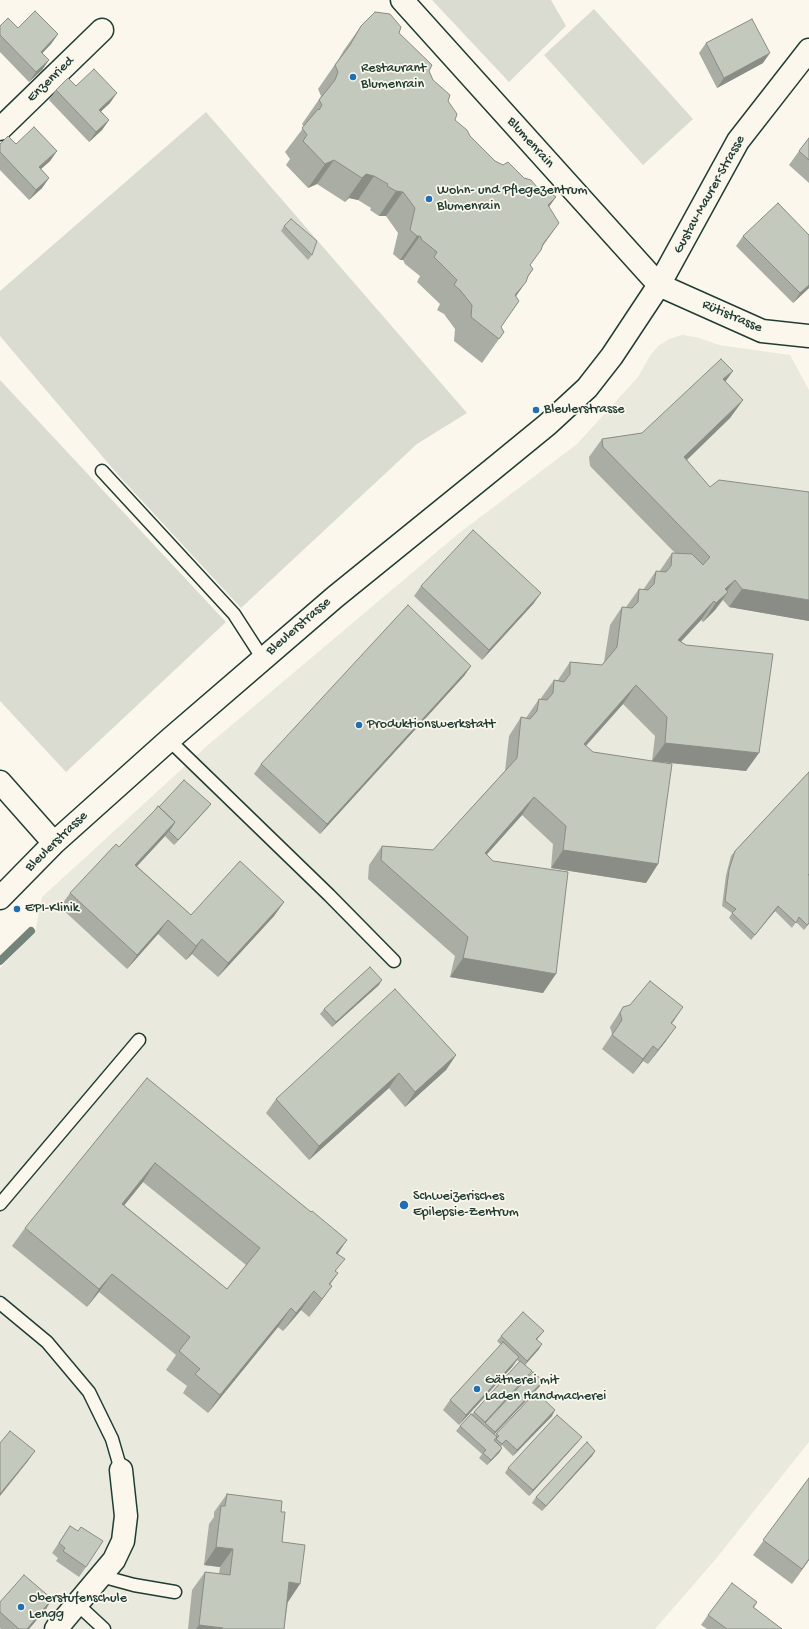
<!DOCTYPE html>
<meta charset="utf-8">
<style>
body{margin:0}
canvas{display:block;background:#fbf7ec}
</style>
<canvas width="809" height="1629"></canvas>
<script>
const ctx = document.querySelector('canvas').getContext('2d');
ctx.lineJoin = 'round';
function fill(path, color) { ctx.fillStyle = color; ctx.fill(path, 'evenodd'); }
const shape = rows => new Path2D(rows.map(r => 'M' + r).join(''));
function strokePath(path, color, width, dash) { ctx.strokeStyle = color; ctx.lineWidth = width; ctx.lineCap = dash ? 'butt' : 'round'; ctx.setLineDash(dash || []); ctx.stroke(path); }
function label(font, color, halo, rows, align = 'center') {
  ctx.font = font + ' "Gochi Hand",sans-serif'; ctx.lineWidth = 3.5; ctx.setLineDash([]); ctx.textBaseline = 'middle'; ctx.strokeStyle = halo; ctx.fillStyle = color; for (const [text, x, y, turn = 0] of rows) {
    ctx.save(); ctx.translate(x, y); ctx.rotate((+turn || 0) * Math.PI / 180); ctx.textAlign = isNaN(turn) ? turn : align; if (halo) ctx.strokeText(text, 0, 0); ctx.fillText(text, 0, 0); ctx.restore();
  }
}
fill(shape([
 [682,335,696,337,719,345,790,355,809,390,809,1442,715,1560,655,1629,0,1629,0,968,35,932,42,897,208,745,458,534,577,444,638,377,650,356,658,346,669,339]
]), '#eae9de');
fill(shape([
 [432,0,551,0,566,26,509,82],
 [594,9,693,119,643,165,544,55],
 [206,112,467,413,417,444,241,608,119,476,0,336,0,291],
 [0,380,226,622,66,772,0,701]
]), '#dbdcd1');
strokePath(shape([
 [0,961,31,931]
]), '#74847b', 8);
const lane = shape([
 [102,471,234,614,263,659],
 [169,740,329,895,394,961],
 [0,1204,139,1040],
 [0,1303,47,1342,89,1392,112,1439,121,1470],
 [101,1576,134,1585,175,1592],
 [77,1604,104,1629]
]);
const street = shape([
 [402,0,659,285,762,331,809,336],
 [0,129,102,30],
 [0,782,54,843],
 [0,898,54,843,169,740,335,597,493,469,548,424,587,388,612,356,659,285,738,141,809,50],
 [56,1629,114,1560,123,1541,126,1516,121,1470]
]);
strokePath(lane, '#1f3d34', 15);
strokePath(street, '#1f3d34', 25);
strokePath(lane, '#fbf7ec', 12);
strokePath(street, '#fbf7ec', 22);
fill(shape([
 [0,26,18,28,58,34,51,44,42,53,49,60,42,70,29,82,0,52],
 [361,26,399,33,429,71,433,80,448,101,455,120,470,136,495,161,524,178,543,194,556,197,549,206,541,249,530,265,533,269,528,277,516,296,501,327,504,332,482,363,454,341,455,329,444,314,437,310,440,304,417,282,420,276,405,264,403,260,400,260,393,254,398,233,386,216,379,216,370,210,371,208,358,200,349,198,345,202,317,184,308,188,286,165,290,159,285,152,304,127,302,124,320,98,321,96,318,89,338,60,344,50],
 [706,43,763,63,717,88,699,53],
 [76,86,110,103,101,111,109,120,102,130,89,142,49,100,56,90],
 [809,138,809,183,789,165,799,151],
 [0,144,57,151,50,161,41,169,49,178,42,188,29,200,0,170],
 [284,226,312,255,308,260,281,231],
 [809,235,809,288,793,303,736,246,743,236],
 [733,371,725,381,743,400,730,418,687,460,809,621,729,607,723,600,715,610,703,622,701,620,681,641,746,771,652,761,655,736,623,704,586,746,658,864,646,883,551,868,553,844,522,815,487,854,493,861,543,993,450,977,455,956,368,879,369,865,382,846,433,850,505,771,509,736,521,717,526,718,539,699,541,699,541,698,554,680,558,680,570,662,602,665,604,662,610,625,622,607,626,607,639,589,643,590,656,571,659,572,672,553,675,553,590,466,589,457,602,439,642,433],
 [421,586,534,603,482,660,414,596],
 [471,666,464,676,320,834,254,774,261,764],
 [809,772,809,924,804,930,796,922,792,928,775,911,751,940,729,918,732,913,722,906,726,875,731,856,735,851],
 [211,804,207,809,174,845,165,836,137,866,191,915,284,902,274,916,218,977,192,954,186,960,158,934,127,969,60,907,70,893,119,847,152,814,158,806,159,807],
 [379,985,332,1027,320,1014,324,1009],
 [623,1007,672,1023,666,1041,648,1064,643,1061,633,1074,602,1049,612,1034,610,1027],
 [456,1055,446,1070,405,1107,389,1088,309,1160,266,1113,276,1099],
 [147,1078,337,1254,336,1272,338,1273,330,1285,332,1286,319,1304,309,1317,301,1310,283,1331,278,1327,208,1413,183,1393,187,1386,166,1370,176,1355,99,1292,87,1307,12,1246,25,1228],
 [143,1182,246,1265,227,1289,124,1205],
 [544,1331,537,1340,539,1349,525,1365,528,1376,483,1425,543,1381,540,1386,494,1434,495,1435,496,1434,552,1416,513,1456,502,1445,501,1447,502,1448,499,1453,487,1465,479,1458,482,1454,456,1431,460,1426,472,1414,520,1362,517,1360,512,1367,459,1425,443,1410,450,1400,501,1345,497,1341,501,1336],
 [578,1442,529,1496,505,1473,508,1468],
 [595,1451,592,1456,542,1511,532,1503,536,1497],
 [809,1478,809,1560,792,1584,753,1555],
 [227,1494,281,1512,282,1542,288,1602,284,1629,188,1629,192,1590,205,1572,219,1574,220,1567,204,1565,209,1524,214,1517,214,1512],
 [70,1526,86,1567,79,1577,56,1561,58,1558,52,1553],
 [52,1599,46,1609,29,1629,1,1629,0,1628,0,1602],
 [757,1602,754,1608,782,1629,707,1629,701,1625,708,1615]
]), '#a9ada3');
fill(shape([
 [58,34,51,44,34,62,41,52],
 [770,53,763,63,717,88,724,78],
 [49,60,42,70,29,82,36,72],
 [117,93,110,103,92,120,99,110],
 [109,120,102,130,89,142,96,132],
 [57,151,50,161,32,177,39,167],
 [334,160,317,184,308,188,325,164],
 [366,174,374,176,358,200,349,198,345,202,362,178],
 [49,178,42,188,29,200,36,190],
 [396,191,403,192,386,216,379,216],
 [556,197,539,221,548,205],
 [559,223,542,247,526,268,543,244],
 [417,236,420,236,403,260,400,260],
 [526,282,509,306,515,295],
 [809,285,809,288,793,303,800,293],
 [733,371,720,389,723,379],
 [743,400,730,418,671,475,684,457],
 [735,580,723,596,728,592,715,610,703,622,725,589],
 [742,589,809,600,809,621,729,607],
 [541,593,534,603,482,660,489,650],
 [714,601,701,620,666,658,678,640],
 [471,666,464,676,320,834,327,824],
 [636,685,623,704,571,762,584,744],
 [665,743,759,753,746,771,652,761],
 [534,797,522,815,472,871,485,853],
 [211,804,207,809,174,845,178,840],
 [175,822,165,836,125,879,135,865],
 [563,850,658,864,646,883,551,868],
 [284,902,274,916,218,977,228,963],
 [778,906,775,911,751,940,755,935],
 [168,920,158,934,127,969,137,955],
 [202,939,192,954,186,960,196,946],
 [463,958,556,974,543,993,450,977],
 [382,980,379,985,332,1027,336,1022],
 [683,1007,673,1022,660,1037,671,1023],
 [676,1027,666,1041,648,1064,658,1050],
 [653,1046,643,1061,633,1074,643,1059],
 [456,1055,446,1070,405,1107,415,1092],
 [399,1073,389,1088,309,1160,319,1146],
 [155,1163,143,1182,110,1223,122,1204],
 [347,1240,335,1258,336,1253],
 [112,1274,99,1292,87,1307,99,1289],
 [332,1286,319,1304,309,1317,322,1299],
 [314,1291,301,1310,283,1331,296,1313],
 [291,1308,278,1327,208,1413,220,1395],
 [542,1344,539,1349,524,1366,527,1361],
 [519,1357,512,1367,459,1425,466,1415],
 [532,1371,528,1376,481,1427,485,1422],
 [543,1381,540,1386,491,1438,495,1432],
 [555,1410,552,1416,513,1456,517,1450],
 [582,1437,578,1442,529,1496,533,1490],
 [502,1448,499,1453,487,1465,491,1460],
 [35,1451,28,1461,0,1496,0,1494],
 [595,1451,592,1456,542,1511,546,1506],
 [216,1547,233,1549,220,1567,204,1565],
 [809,1559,809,1560,792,1584],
 [289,1582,300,1584,288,1602,277,1601],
 [52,1599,46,1609,29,1629,27,1629],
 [199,1625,223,1628,223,1629,196,1629]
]), '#898d85');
const building = shape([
 [35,11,58,34,41,52,49,60,36,72,0,35,0,26,8,18,18,28,35,11],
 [375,12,390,14,401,27,399,33,432,65,429,71,433,80,450,95,448,101,457,114,455,120,467,130,470,136,495,161,503,165,508,162,524,178,531,180,543,194,548,191,556,197,548,205,559,223,543,244,541,250,530,265,533,269,528,276,526,282,515,295,519,301,501,327,504,332,499,339,471,317,472,305,460,290,454,285,457,280,434,257,437,252,422,240,420,236,417,236,410,230,415,208,403,192,396,191,387,186,388,184,374,176,366,174,362,178,334,160,325,164,303,141,307,135,302,128,318,109,319,110,322,105,319,100,335,80,338,72,335,65,350,45,361,26,375,12],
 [752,19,770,53,724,78,706,43,752,19],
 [94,69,117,93,99,110,109,120,96,132,56,90,68,78,76,86,94,69],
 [34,127,57,151,39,167,49,178,36,190,0,152,0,144,8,136,16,144,34,127],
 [809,138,809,160,799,151,809,138],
 [778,203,809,235,809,285,800,293,743,236,778,203],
 [291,219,317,241,312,255,284,226,291,219],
 [721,359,733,371,723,379,743,400,684,457,710,487,719,480,809,492,809,600,742,589,735,580,725,589,728,592,716,603,714,601,678,640,686,645,773,654,759,753,665,743,667,717,636,685,584,744,593,752,672,764,658,864,563,850,566,826,534,797,485,853,493,861,568,872,556,974,463,958,468,937,381,860,382,846,433,850,517,758,521,717,530,719,537,711,539,699,547,700,553,693,554,680,564,682,570,674,570,662,602,665,617,647,622,607,632,608,638,602,639,589,648,590,654,584,656,571,666,572,671,566,672,553,692,554,703,565,710,557,603,447,602,439,642,433,721,359],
 [473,530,541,593,489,650,421,586,473,530],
 [408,605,471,666,327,824,261,764,408,605],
 [809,772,809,874,808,875,809,875,809,923,807,925,799,917,796,923,778,906,755,935,732,913,736,909,725,901,729,870,735,851,809,772],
 [184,780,211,804,178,840,169,831,175,822,159,807,184,780],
 [158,806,175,822,135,865,191,915,240,861,284,902,228,963,202,939,196,946,168,920,137,955,70,893,116,844,119,847,155,810,158,806],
 [370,967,382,980,336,1022,324,1009,370,967],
 [650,981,683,1007,671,1023,676,1027,658,1050,653,1046,643,1059,612,1035,622,1020,620,1013,623,1007,630,1005,650,981],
 [395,989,456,1055,415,1092,399,1073,319,1146,276,1099,395,989],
 [147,1078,311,1212,312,1211,347,1240,336,1253,345,1259,335,1271,338,1273,329,1284,332,1286,322,1299,314,1291,296,1313,291,1308,220,1395,195,1374,200,1369,179,1351,190,1337,112,1274,99,1289,25,1228,147,1078],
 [155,1163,260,1248,227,1289,122,1204,155,1163],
 [523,1312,544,1331,536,1339,542,1344,527,1361,501,1336,523,1312],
 [503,1342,519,1357,466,1415,450,1400,503,1342],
 [520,1361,532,1371,485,1422,474,1412,520,1361],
 [533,1372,543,1381,495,1432,485,1423,533,1372],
 [536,1392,555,1410,517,1450,506,1440,502,1444,496,1439,499,1436,496,1434,536,1392],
 [471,1414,497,1437,494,1440,502,1448,491,1460,483,1453,486,1450,460,1426,471,1414],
 [557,1415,582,1437,533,1490,508,1468,557,1415],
 [10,1431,35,1451,0,1494,0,1443,10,1431],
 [587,1442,595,1451,546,1506,536,1497,587,1442],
 [809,1478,809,1559,802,1569,763,1540,809,1478],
 [227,1494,282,1501,281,1512,285,1512,282,1542,305,1545,300,1584,289,1582,284,1629,223,1629,223,1628,199,1625,205,1572,230,1575,233,1549,216,1547,221,1506,225,1506,227,1494],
 [70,1526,78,1531,81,1527,103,1541,86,1567,63,1551,65,1548,59,1543,70,1526],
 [24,1575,52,1599,27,1629,19,1629,0,1612,0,1602,24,1575],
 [732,1583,757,1602,753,1607,782,1629,727,1629,708,1615,732,1583]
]);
fill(building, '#c4c9be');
strokePath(building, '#898d85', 1);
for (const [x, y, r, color] of [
 [353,77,4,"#1f6fb2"],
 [429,199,4,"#1f6fb2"],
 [536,410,4,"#1f6fb2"],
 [359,725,4,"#1f6fb2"],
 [17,909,4,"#1f6fb2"],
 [404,1205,5,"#1f6fb2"],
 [477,1389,4,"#1f6fb2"],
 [21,1607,4,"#1f6fb2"]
]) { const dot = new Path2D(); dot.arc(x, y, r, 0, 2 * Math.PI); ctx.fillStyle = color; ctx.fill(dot); strokePath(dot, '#fbf7ec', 1.5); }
label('14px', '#1f3d34', '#fbf7ec', [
 ["Restaurant",361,69],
 ["Blumenrain",361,85],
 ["Wohn- und Pflegezentrum",437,191],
 ["Blumenrain",437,207],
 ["Bleulerstrasse",544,410],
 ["Produktionswerkstatt",367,725],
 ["EPI-Klinik",25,909],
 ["Schweizerisches",413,1197],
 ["Epilepsie-Zentrum",413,1213],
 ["Gätnerei mit",485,1381],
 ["Laden Handmacherei",485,1397],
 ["Oberstufenschule",29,1599],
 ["Lengg",29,1615]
], 'left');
label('14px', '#1f3d34', '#fbf7ec', [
 ["Enzenried",51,80,-44],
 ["Blumenrain",530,143,48],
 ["Gustav-Maurer-Strasse",710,195,-61],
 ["Rütistrasse",732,317,23],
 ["Bleulerstrasse",299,627,-41],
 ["Bleulerstrasse",57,842,-44]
]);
</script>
